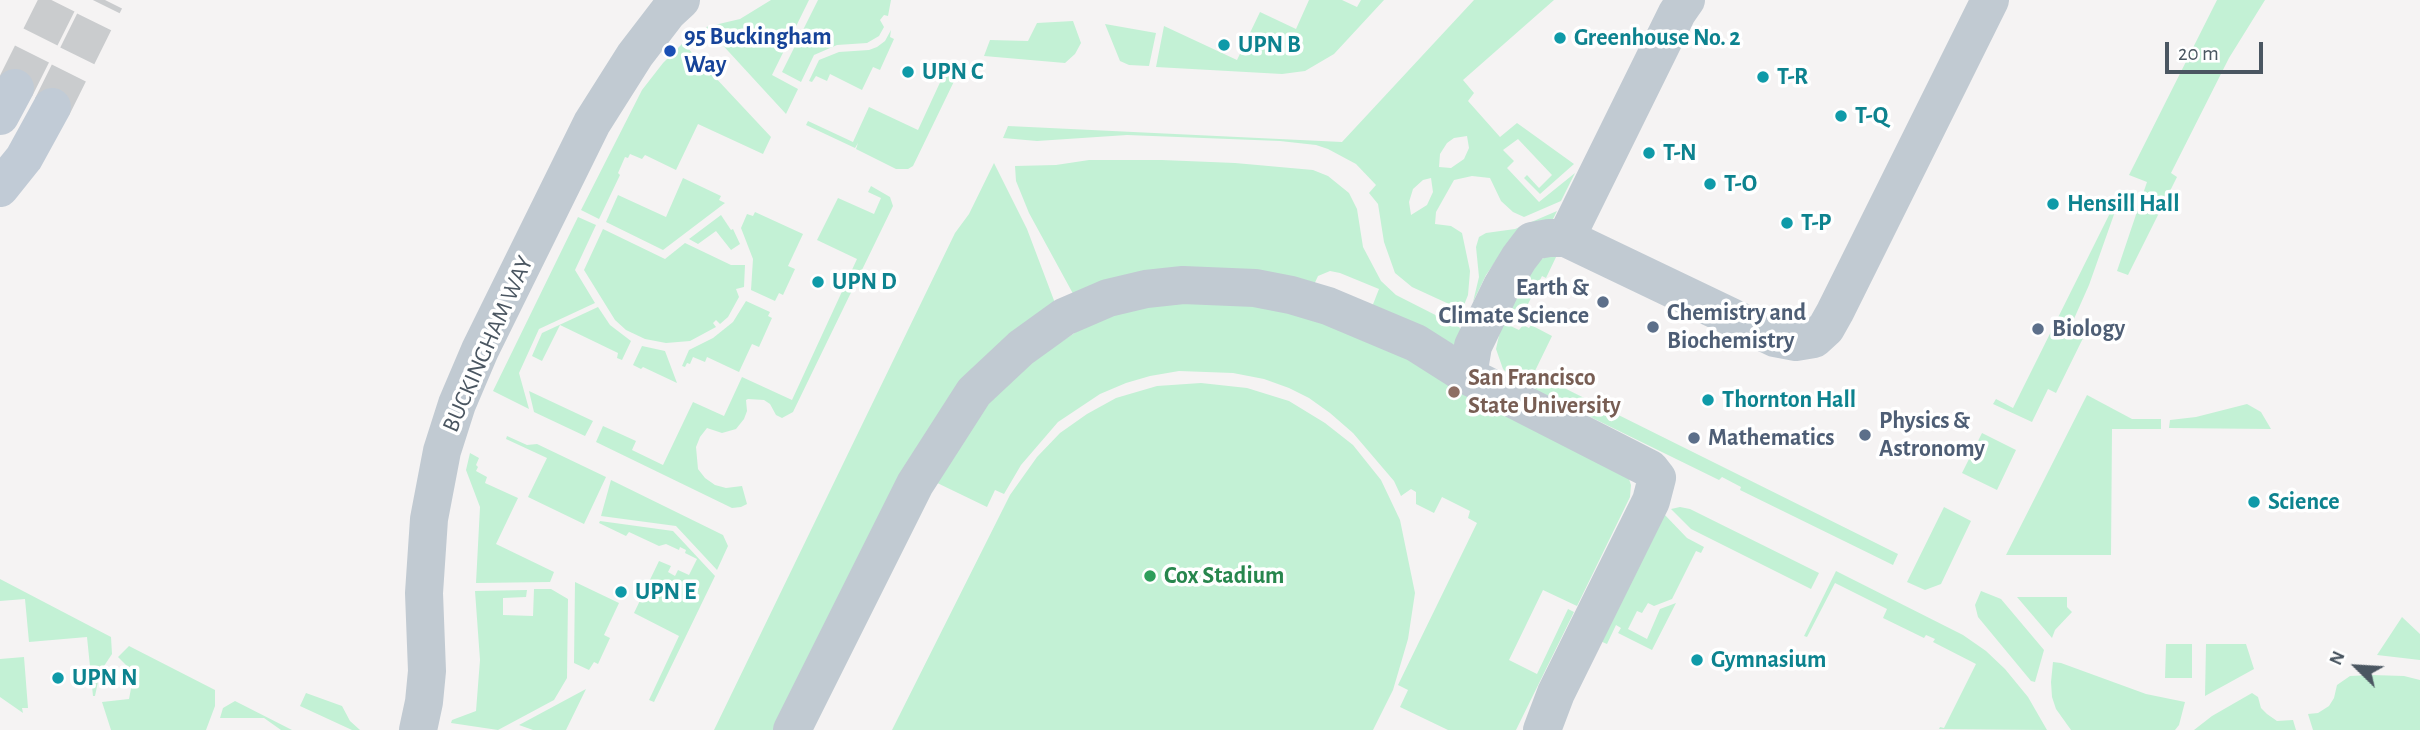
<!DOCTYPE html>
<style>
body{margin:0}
#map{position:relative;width:2420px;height:730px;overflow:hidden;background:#f5f3f3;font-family:"Alegreya Sans",sans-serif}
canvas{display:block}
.north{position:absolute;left:2322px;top:632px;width:70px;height:70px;-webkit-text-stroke:5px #fff;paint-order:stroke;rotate:294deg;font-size:19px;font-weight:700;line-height:28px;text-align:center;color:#4a5661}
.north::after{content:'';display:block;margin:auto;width:24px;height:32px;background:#4a5661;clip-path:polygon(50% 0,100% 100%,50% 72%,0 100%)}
.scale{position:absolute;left:2165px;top:42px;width:98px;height:32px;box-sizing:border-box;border:4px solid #4a5661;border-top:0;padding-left:9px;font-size:21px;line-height:24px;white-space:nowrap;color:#4a5661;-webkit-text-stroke:5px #fff;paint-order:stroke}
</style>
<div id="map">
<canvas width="2420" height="730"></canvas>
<div class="north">N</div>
<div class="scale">20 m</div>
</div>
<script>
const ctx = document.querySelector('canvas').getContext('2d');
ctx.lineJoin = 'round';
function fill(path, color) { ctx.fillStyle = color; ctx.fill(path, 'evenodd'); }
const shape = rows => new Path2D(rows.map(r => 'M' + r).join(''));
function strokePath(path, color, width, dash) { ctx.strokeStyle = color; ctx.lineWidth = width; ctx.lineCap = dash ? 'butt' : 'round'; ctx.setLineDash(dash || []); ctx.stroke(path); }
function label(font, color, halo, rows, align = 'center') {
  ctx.font = font + ' "Alegreya Sans",sans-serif'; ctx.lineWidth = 7; ctx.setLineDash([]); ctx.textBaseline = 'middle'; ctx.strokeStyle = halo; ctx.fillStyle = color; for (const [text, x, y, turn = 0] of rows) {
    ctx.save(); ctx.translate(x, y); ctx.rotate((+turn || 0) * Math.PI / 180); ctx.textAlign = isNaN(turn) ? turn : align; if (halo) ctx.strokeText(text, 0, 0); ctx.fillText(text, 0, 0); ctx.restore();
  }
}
fill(shape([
 [771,0,809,0,772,75,798,89,786,114,706,27,740,19],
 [818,0,891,0,888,16,884,15,880,20,884,27,879,36,867,43,837,45,814,55,801,82,782,72],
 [1309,0,1342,0,1357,7,1361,0,1384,0,1334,54,1305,71,1282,74,1156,67,1164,26,1237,60,1260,12,1296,29],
 [1474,0,1554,0,1463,80,1474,93,1468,101,1500,137,1517,123,1574,164,1540,194,1524,178,1527,175,1539,188,1552,175,1518,139,1503,150,1514,161,1507,168,1539,202,1575,173,1561,201,1524,217,1513,212,1501,201,1490,178,1472,176,1454,180,1436,212,1435,224,1451,226,1462,233,1470,271,1468,295,1462,310,1412,287,1395,273,1384,242,1378,204,1369,193,1376,185,1356,164,1328,149,1316,145,1280,141,1127,135,1037,141,1003,138,1008,126,1342,142],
 [1467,136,1469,148,1464,159,1451,168,1439,167,1440,154,1447,143,1454,138],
 [1431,178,1433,192,1427,205,1411,215,1409,202,1413,189,1423,180],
 [2217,0,2265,0,2229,58,2171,173,2177,177,2128,275,2117,271,2147,182,2129,175],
 [1073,21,1081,43,1075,54,1065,63,984,56,990,40,1028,41,1037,23],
 [1105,24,1156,33,1149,66,1129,65,1120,61],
 [891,30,890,37,894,39,880,70,873,67,862,90,830,74,827,81,816,76,812,82,809,81,819,60,839,52,869,50,877,47,885,41],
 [683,43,771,137,763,154,698,124,676,170,645,155,642,159,630,154,628,158,625,157,618,173,620,175,599,219,581,210,642,90,663,63],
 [949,63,960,69,913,166,908,169,896,169,856,149,858,143,855,148,806,125,808,121,853,142,869,107,918,130],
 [1089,160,1162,160,1235,163,1313,170,1328,176,1349,193,1357,209,1363,247,1381,281,1396,295,1459,327,1462,331,1456,346,1370,312,1379,289,1340,273,1330,271,1318,276,1312,289,1077,301,1029,213,1016,181,1015,166,1056,165],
 [994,163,1027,229,1058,311,1035,325,782,730,714,730,955,233,969,214],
 [683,178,721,196,719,200,725,203,663,250,606,222,618,195,666,217],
 [871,186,890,197,893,206,793,412,782,418,776,415,770,404,764,400,748,399,746,400,747,411,744,419,736,429,722,433,707,428,700,437,696,447,698,469,705,478,715,485,726,488,742,486,747,504,741,507,732,508,596,442,603,426,636,441,632,450,663,465,693,402,724,416,742,377,792,400,857,259,817,240,838,198,874,214,881,198,868,192],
 [2114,205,2117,206,2089,285,2073,321,2088,328,2056,393,2048,389,2032,422,1993,404,1996,399,2013,408],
 [1557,211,1551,223,1505,248,1486,275,1473,302,1479,277,1476,247,1479,237,1486,233,1515,229],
 [755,212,803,234,788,266,795,269,783,295,779,293,775,301,751,290,753,259,741,228,747,214,753,216],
 [721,215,731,230,733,229,740,244,731,250,716,231,698,244,689,239],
 [578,217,596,225,575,270,595,303,539,329,519,373,529,409,493,391],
 [603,229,665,259,685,243,731,265,745,265,744,287,736,289,739,297,728,317,720,324,716,320,713,323,716,327,690,341,666,343,645,339,626,330,615,320,584,270],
 [1551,255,1557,255,1546,278,1542,276,1523,314,1510,307,1537,261],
 [1247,297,1423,357,1628,476,1631,485,1630,497,1577,606,1543,590,1509,660,1537,674,1568,609,1574,612,1516,730,1448,730,1400,707,1408,690,1398,685,1477,523,1468,518,1470,511,1442,497,1434,513,1416,504,1416,492,1411,489,1401,496,1394,481,1353,433,1330,413,1309,398,1289,388,1264,379,1233,373,1179,371,1150,376,1126,383,1100,394,1058,422,1021,465,1004,494,995,490,987,507,929,479,991,388,1108,311],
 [746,301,770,312,768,316,772,318,759,347,752,344,739,372,707,357,705,362,693,357,690,364,687,363,685,367,682,366,689,350,713,338,733,322],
 [598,307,610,325,631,341,622,360,617,358,618,353,560,325,542,361,532,356,542,333],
 [1502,322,1519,330,1523,325,1529,328,1531,325,1552,336,1534,373,1898,554,1893,565,1740,490,1741,487,1722,477,1719,480,1513,379,1503,369,1496,349],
 [642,346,665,351,677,383,643,367,641,369,633,365],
 [1201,383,1247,388,1289,401,1325,423,1353,445,1381,480,1400,520,1415,593,1408,639,1393,690,1373,730,892,730,1010,495,1037,457,1060,433,1087,414,1116,398,1157,386],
 [529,391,593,421,585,436,534,412],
 [2087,395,2132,419,2161,419,2161,429,2112,429,2111,555,2006,555],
 [2247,404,2261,412,2271,429,2169,428,2170,420,2196,417],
 [1982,433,2016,450,1997,490,1962,473],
 [507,436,527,445,537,444,606,477,584,524,528,497,547,458,506,439],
 [470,453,479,458,476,465,478,467,476,471,487,477,485,483,518,498,496,544,554,572,550,582,476,583,480,507,466,470],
 [611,480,723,535,728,546,717,570,676,526,601,516],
 [1680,507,1690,509,1819,573,1811,589,1691,529,1671,509],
 [1944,507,1971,521,1941,584,1925,590,1907,582],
 [1664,514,1687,538,1704,547,1701,553,1696,551,1672,599,1654,606,1648,603,1642,613,1637,611,1628,629,1647,639,1660,609,1676,603,1652,650,1618,633,1621,628,1616,625,1607,644,1600,641],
 [600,521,673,531,715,576,654,702,649,700,679,636,634,613,659,561,671,566,668,572,675,576,678,570,689,575,697,559,685,553,686,550,680,547,679,550,666,544,659,546,629,532,626,536,599,523],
 [1836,571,1963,635,1986,651,2005,669,2028,697,2047,730,1939,729,1940,727,1944,728,1976,664,1933,642,1935,639,1926,635,1924,638,1883,618,1887,609,1835,583,1807,637,1804,636],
 [0,579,111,637,112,654,100,672,95,696,93,696,87,637,29,642,25,599,0,601],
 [575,582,619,603,604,635,610,638,598,664,594,662,589,670,574,663],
 [534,589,551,589,568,599,567,678,554,700,498,730,451,723,452,720,476,711,480,660,475,591,527,590,526,597,503,598,503,615,533,616],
 [1981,591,2001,599,2044,650,2035,682,2031,681,1978,617,1975,605],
 [2017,597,2067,597,2067,607,2072,612,2055,630,2052,638],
 [2402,617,2420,634,2420,660,2377,655],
 [2166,644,2192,644,2192,678,2165,678],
 [2206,644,2246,644,2254,669,2205,696],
 [129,646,215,690,215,706,206,730,111,730,102,702,129,699,134,673,118,657],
 [24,657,28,708,22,708,23,713,0,697,0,659],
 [2053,662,2061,663,2146,694,2185,702,2179,725,2175,730,2071,730,2056,709,2052,697,2051,682],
 [2372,675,2404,676,2420,680,2420,730,2313,730,2308,714,2318,713,2329,706,2334,698,2337,685,2350,676],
 [586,689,566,730,533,730,519,725],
 [306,693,342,706,350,721,360,730,352,730,300,706],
 [2252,693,2258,697,2261,708,2267,714,2277,721,2293,720,2296,730,2194,730,2212,716],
 [235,701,292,730,281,730,264,718,220,718,223,708]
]), '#c3f1d5');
strokePath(shape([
 [15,88,59,0],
 [52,107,105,0]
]), '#caccce', 38, [38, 19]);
strokePath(shape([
 [1566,238,1677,13,1686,0],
 [1468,376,1473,346,1502,286,1519,258,1532,241,1549,238,1566,238,1775,338,1796,342,1814,339,1826,328,1835,312,1990,0],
 [418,730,424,702,427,671,424,593,429,519,442,451,457,404,480,350,592,123,635,55,668,12,681,0],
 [792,730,915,484,974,392,1021,348,1064,317,1108,298,1146,289,1183,285,1255,288,1291,295,1328,306,1416,343,1468,376,1650,469,1657,478,1651,501,1556,693,1542,730]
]), '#c1cad2', 38);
strokePath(shape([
 [0,116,15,88],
 [0,188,24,158,52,107]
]), '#c1cbd6', 38);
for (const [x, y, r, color] of [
 [1560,38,7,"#0f9aa8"],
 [1224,45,7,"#0f9aa8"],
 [670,51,7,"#1a4fb4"],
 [908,72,7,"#0f9aa8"],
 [1763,77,7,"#0f9aa8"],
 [1841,116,7,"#0f9aa8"],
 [1649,153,7,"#0f9aa8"],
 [1710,184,7,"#0f9aa8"],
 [2053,204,7,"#0f9aa8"],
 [1787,223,7,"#0f9aa8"],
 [818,282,7,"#0f9aa8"],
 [1603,302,7,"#5c6f8a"],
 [1653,327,7,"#5c6f8a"],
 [2038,329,7,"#5c6f8a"],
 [1454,392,7,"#8d6e63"],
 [1708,400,7,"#0f9aa8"],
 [1865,435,7,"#5c6f8a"],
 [1694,438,7,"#5c6f8a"],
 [2254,502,7,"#0f9aa8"],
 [1150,576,7,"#2e9e5b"],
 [621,592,7,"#0f9aa8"],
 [1697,660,7,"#0f9aa8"],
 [58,678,7,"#0f9aa8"]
]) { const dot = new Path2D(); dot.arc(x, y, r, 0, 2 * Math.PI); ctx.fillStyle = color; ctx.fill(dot); strokePath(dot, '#fff', 2.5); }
label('bold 24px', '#164399', '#fff', [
 ["95 Buckingham",684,37],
 ["Way",684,65]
], 'left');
label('bold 24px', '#0d838f', '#fff', [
 ["Greenhouse No. 2",1574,38],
 ["UPN B",1238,45],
 ["UPN C",922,72],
 ["T-R",1777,77],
 ["T-Q",1855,116],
 ["T-N",1663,153],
 ["T-O",1724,184],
 ["Hensill Hall",2067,204],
 ["T-P",1801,223],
 ["UPN D",832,282],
 ["Thornton Hall",1722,400],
 ["Science",2268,502],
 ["UPN E",635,592],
 ["Gymnasium",1711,660],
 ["UPN N",72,678]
], 'left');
label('bold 24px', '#4e5e75', '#fff', [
 ["Earth &",1589,288,"right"],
 ["Climate Science",1589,316,"right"],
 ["Chemistry and",1667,313],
 ["Biochemistry",1667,341],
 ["Biology",2052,329],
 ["Physics &",1879,421],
 ["Astronomy",1879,449],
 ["Mathematics",1708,438]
], 'left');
label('24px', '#4a5661', '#fff', [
 ["BUCKINGHAM WAY",488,344,-66]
]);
label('bold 24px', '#785e54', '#fff', [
 ["San Francisco",1468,378],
 ["State University",1468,406]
], 'left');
label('bold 24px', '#27864d', '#fff', [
 ["Cox Stadium",1164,576]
], 'left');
</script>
